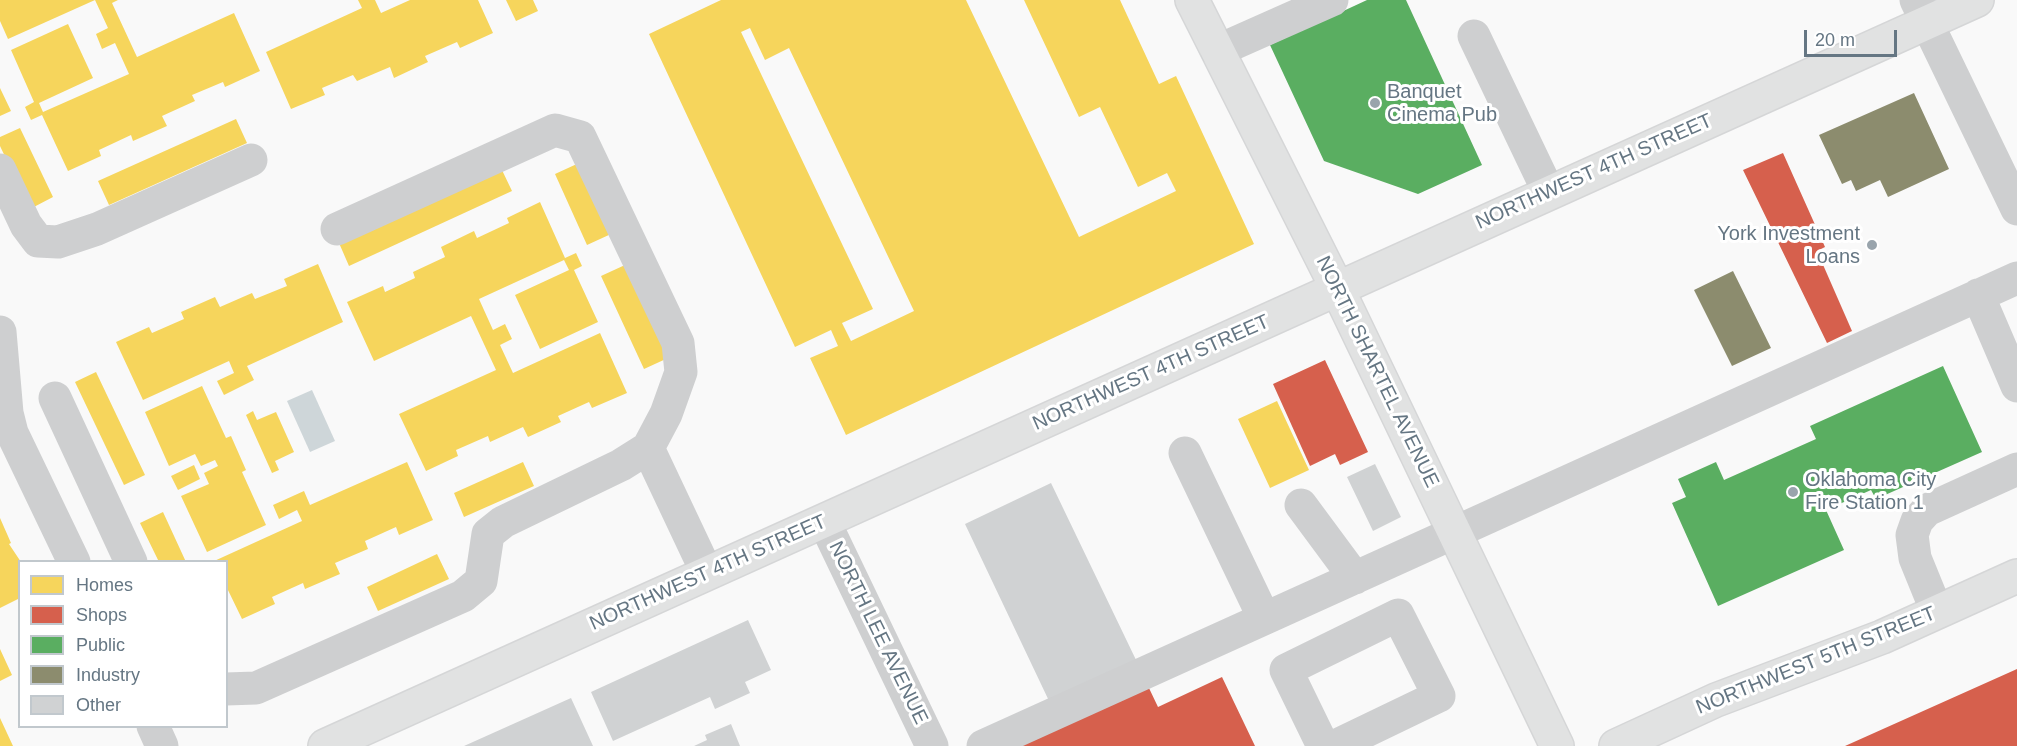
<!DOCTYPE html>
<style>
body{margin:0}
#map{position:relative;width:2017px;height:746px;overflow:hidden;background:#f9f9f9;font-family:Arial,sans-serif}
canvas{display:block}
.legend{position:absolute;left:18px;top:560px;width:210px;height:168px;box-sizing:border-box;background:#fff;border:2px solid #c1c8cd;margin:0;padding:8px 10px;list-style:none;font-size:18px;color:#657683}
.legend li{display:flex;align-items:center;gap:12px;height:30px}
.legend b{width:30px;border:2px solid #c1c8cd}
.scale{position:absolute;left:1804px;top:30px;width:93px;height:27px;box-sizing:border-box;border:3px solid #657683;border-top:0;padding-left:8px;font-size:18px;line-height:21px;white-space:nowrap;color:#657683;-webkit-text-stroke:4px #fff;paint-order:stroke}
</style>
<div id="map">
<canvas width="2017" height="746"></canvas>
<ul class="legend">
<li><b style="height:16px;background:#f6d55c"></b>Homes</li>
<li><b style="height:16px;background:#d6604d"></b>Shops</li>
<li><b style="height:16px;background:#5aae61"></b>Public</li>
<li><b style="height:16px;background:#8c8c6e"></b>Industry</li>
<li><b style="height:16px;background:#d0d2d3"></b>Other</li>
</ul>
<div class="scale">20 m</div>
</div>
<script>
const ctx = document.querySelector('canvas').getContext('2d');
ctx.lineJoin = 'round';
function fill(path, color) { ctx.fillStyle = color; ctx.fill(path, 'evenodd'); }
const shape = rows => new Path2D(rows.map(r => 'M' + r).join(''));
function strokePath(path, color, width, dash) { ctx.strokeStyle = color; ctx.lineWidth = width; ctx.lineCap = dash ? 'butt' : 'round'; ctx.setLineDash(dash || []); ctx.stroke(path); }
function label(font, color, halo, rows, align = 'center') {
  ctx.font = font + ' Arial,sans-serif'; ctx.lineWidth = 6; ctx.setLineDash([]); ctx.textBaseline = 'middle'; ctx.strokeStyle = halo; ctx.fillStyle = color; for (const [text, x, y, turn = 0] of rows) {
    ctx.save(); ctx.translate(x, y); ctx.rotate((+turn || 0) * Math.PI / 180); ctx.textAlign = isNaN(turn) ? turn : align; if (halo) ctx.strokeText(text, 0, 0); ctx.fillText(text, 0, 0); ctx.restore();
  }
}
fill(shape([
 [312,390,335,441,310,452,287,401]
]), '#ced6d9');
fill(shape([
 [0,0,95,0,8,39,0,21],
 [95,0,118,0,112,3,137,57,234,13,260,71,225,87,223,82,192,95,195,101,162,116,167,126,133,141,131,135,99,150,101,156,68,171,42,115,31,120,25,107,34,102,11,50,68,24,93,78,39,103,43,112,129,74,115,43,102,49,96,34,108,28],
 [358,0,375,0,381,13,410,0,478,0,493,33,460,48,457,42,425,56,428,62,394,78,390,67,357,81,353,75,322,88,325,95,291,109,266,52,362,8],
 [506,0,533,0,538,11,516,21],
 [721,0,966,0,1079,237,1176,191,1167,173,1138,187,1100,107,1079,117,1024,0,1120,0,1159,84,1176,76,1254,244,846,435,810,358,838,346,831,330,795,347,649,34],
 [750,28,765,60,789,48,914,311,851,341,842,323,873,309,741,32],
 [0,88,11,111,0,116],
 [236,119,247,143,109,205,98,181],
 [20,128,53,197,30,209,0,146,0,137],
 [579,163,611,234,587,245,555,174],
 [501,168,512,191,349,266,339,243],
 [540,202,565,258,576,253,582,266,574,270,598,322,540,349,515,295,569,270,564,260,479,299,493,330,505,324,512,339,500,345,513,373,600,333,627,393,592,408,589,402,558,416,561,422,528,437,523,427,490,442,488,436,456,450,458,456,426,471,399,414,496,370,471,316,374,361,347,302,383,286,385,292,415,278,413,272,445,257,441,247,474,231,477,238,509,223,507,218],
 [318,264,343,322,247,366,254,380,224,395,217,381,234,373,229,361,143,400,116,342,149,327,152,333,184,319,181,312,215,297,220,307,252,293,255,299,287,286,284,279],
 [625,265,668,358,644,369,601,276],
 [96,372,145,475,124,485,75,382],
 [202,386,226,438,231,436,246,470,242,472,266,525,207,552,181,496,209,484,204,473,218,466,215,460,201,466,195,454,169,466,145,412],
 [1277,401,1309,470,1270,488,1238,419],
 [253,411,257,420,276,412,294,452,275,461,279,470,272,473,246,415],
 [407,462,433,520,399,535,396,527,365,541,368,549,335,563,340,574,305,589,303,583,272,597,275,604,242,619,226,586,226,562,212,562,302,521,297,510,279,519,273,505,304,491,310,505],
 [523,462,534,486,464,517,454,493],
 [194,465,200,479,178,490,171,476],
 [163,512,186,562,159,562,140,523],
 [0,518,11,543,9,544,21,562,20,598,0,608],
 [437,554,449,579,378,611,367,587],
 [0,649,12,675,0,681],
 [0,718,13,746,0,746]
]), '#f6d55c');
fill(shape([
 [1783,153,1825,247,1817,251,1852,331,1827,343,1743,170],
 [1325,360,1368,452,1340,465,1335,454,1310,466,1273,384],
 [2017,669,2017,746,1845,746],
 [1222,677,1255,746,1021,746,1148,686,1158,707]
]), '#d6604d');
fill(shape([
 [1367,0,1406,0,1482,165,1418,194,1324,161,1270,45],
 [1943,366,1982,452,1876,499,1871,490,1826,510,1844,550,1718,606,1672,503,1686,497,1678,479,1716,462,1724,480,1816,439,1810,426]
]), '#5aae61');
fill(shape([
 [1914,93,1949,169,1888,197,1880,180,1856,191,1851,180,1842,184,1819,135],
 [1733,271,1771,348,1732,366,1694,290]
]), '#8c8c6e');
fill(shape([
 [1375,464,1401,517,1373,531,1347,477],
 [1051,483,1137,662,1050,703,965,524],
 [748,620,771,670,745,682,750,693,715,709,710,697,613,741,591,692],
 [571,698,593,746,464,746],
 [731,724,740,746,694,746,707,740,705,735]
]), '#d0d2d3');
const major = shape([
 [1192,0,1337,288,1557,746],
 [325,746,1977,0],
 [1616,746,1716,700,1882,637,2017,576]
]);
strokePath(major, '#d5d6d7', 36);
strokePath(shape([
 [1916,0,2017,209],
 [1474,36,1549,193],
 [1217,51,1332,0],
 [0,170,26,225,38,241,58,242,97,229,251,160],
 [337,229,555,130,580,137,678,343,681,372,666,414,648,448,707,573],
 [1978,295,2017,386],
 [0,332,7,413,12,433,74,562],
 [55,398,131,562],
 [1185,453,1264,618],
 [1301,505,1355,578],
 [824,521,932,746],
 [1937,612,1915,558,1912,535,1917,521,1927,510,2017,469],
 [226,689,256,688,463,596,481,581,488,534,503,522,621,465,648,448],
 [153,726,162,746],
 [983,746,2017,278],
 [1323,746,1286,670,1398,615,1439,696,1335,746]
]), '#cecfd0', 33);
strokePath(major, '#e1e2e2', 33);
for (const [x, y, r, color] of [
 [1375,103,6,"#99a4ac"],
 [1872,245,6,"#99a4ac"],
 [1793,492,6,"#99a4ac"]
]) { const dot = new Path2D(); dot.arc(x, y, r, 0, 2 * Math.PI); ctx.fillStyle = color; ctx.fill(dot); strokePath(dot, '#fff', 2); }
label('20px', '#657683', '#fff', [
 ["Banquet",1387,92],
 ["Cinema Pub",1387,115],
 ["York Investment",1860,234,"right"],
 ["Loans",1860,257,"right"],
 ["Oklahoma City",1805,480],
 ["Fire Station 1",1805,503]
], 'left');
label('20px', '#657683', '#fff', [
 ["NORTHWEST 4TH STREET",1594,172,-24],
 ["NORTH SHARTEL AVENUE",1377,372,64],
 ["NORTHWEST 4TH STREET",1151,373,-24],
 ["NORTHWEST 4TH STREET",708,573,-24],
 ["NORTH LEE AVENUE",878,633,64],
 ["NORTHWEST 5TH STREET",1816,661,-22]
]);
</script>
